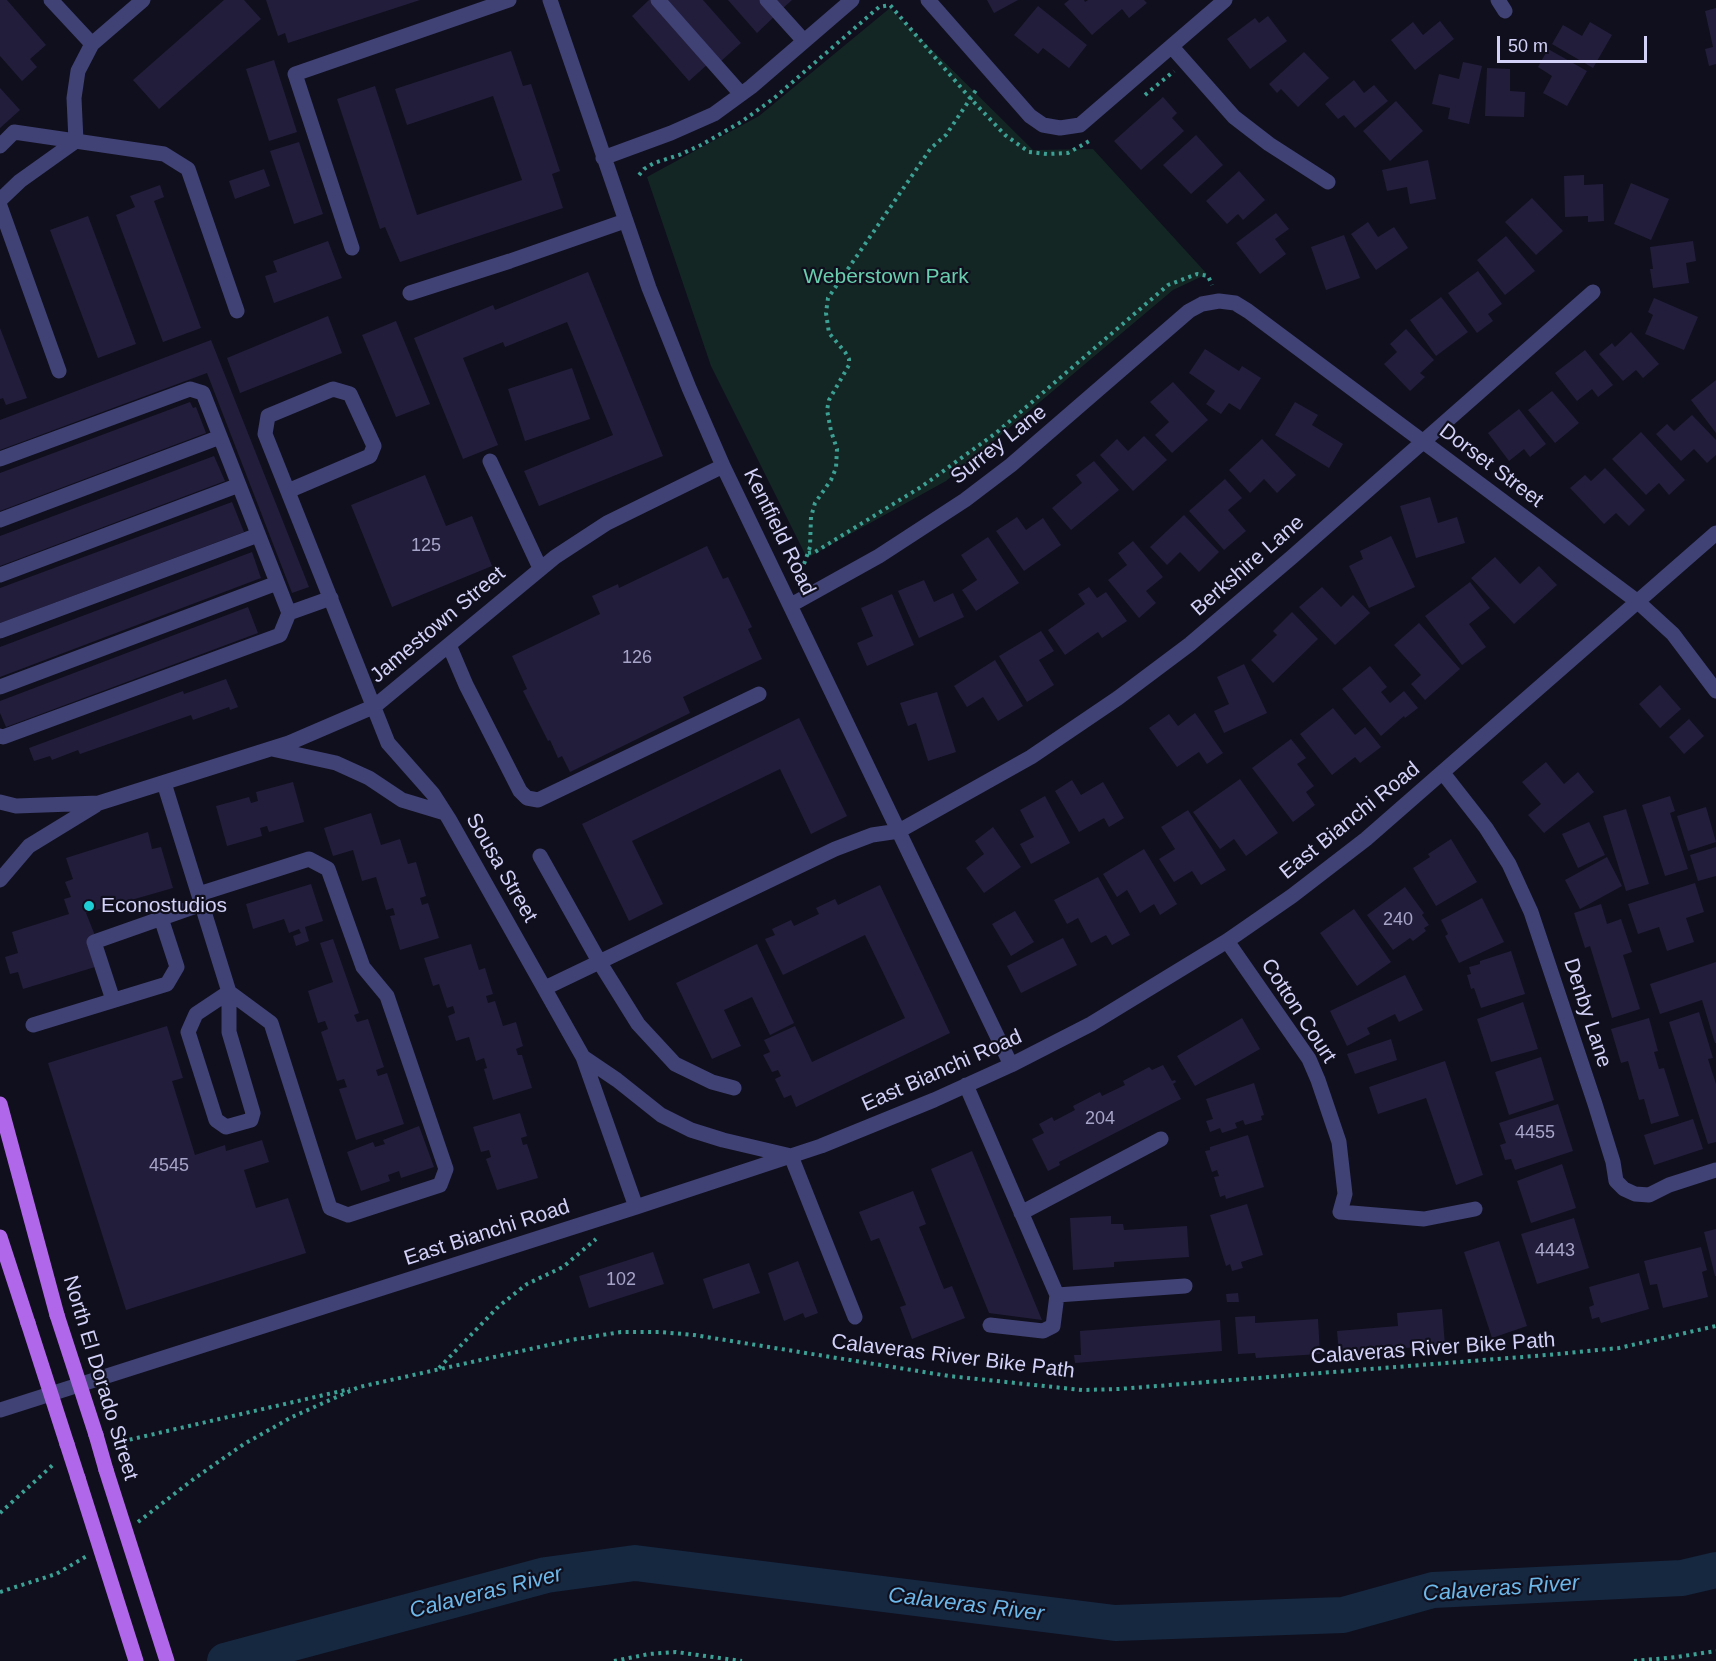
<!DOCTYPE html>
<style>
body{margin:0}
#map{position:relative;width:1716px;height:1661px;overflow:hidden;background:#100f1d;font-family:Arial,sans-serif}
canvas{display:block}
.scale{position:absolute;left:1497px;top:36px;width:150px;height:27px;box-sizing:border-box;border:3px solid #d3d1f8;border-top:0;padding-left:8px;font-size:18px;line-height:21px;white-space:nowrap;color:#d3d1f8;-webkit-text-stroke:4px #100f1d;paint-order:stroke}
</style>
<div id="map">
<canvas width="1716" height="1661"></canvas>
<div class="scale">50 m</div>
</div>
<script>
const ctx = document.querySelector('canvas').getContext('2d');
ctx.lineJoin = 'round';
function fill(path, color) { ctx.fillStyle = color; ctx.fill(path, 'evenodd'); }
const shape = rows => new Path2D(rows.map(r => 'M' + r).join(''));
function strokePath(path, color, width, dash) { ctx.strokeStyle = color; ctx.lineWidth = width; ctx.lineCap = dash ? 'butt' : 'round'; ctx.setLineDash(dash || []); ctx.stroke(path); }
function label(font, color, halo, rows, align = 'center') {
  ctx.font = font + ' Arial,sans-serif'; ctx.lineWidth = 4.5; ctx.setLineDash([]); ctx.textBaseline = 'middle'; ctx.strokeStyle = halo; ctx.fillStyle = color; for (const [text, x, y, turn = 0] of rows) {
    ctx.save(); ctx.translate(x, y); ctx.rotate((+turn || 0) * Math.PI / 180); ctx.textAlign = isNaN(turn) ? turn : align; if (halo) ctx.strokeText(text, 0, 0); ctx.fillText(text, 0, 0); ctx.restore();
  }
}
fill(shape([
 [890,8,1033,150,1093,149,1207,274,1173,290,946,481,807,558,711,366,647,177,759,116]
]), '#132624');
strokePath(shape([
 [225,1661,546,1575,635,1563,1115,1623,1343,1615,1433,1590,1682,1578,1716,1570]
]), '#152840', 36);
fill(shape([
 [0,0,7,0,46,45,30,59,37,67,22,81,0,56],
 [224,0,244,0,261,19,159,109,133,80],
 [266,0,420,0,288,43,285,33,278,36],
 [649,0,653,0,709,63,689,81,632,16],
 [666,0,703,0,741,43,720,62],
 [728,0,762,0,776,15,757,33],
 [774,0,792,0,782,9],
 [987,0,1018,0,994,13],
 [1069,0,1084,0,1085,2,1088,0,1144,0,1147,3,1129,18,1122,9,1092,35,1064,4],
 [1038,6,1087,45,1069,68,1043,48,1038,54,1014,35],
 [1716,8,1716,64,1709,66,1705,49,1713,47,1705,11],
 [1268,16,1287,41,1250,69,1227,39,1255,18,1259,23],
 [1440,21,1454,39,1415,70,1391,40,1413,22,1423,35],
 [1590,22,1612,35,1593,68,1552,44,1563,25,1582,36],
 [1548,49,1587,71,1567,106,1543,93,1552,76,1538,67],
 [511,51,523,86,531,84,560,171,552,174,563,208,400,262,385,227,380,229,337,99,375,86,417,215,522,180,493,96,407,125,395,89],
 [1304,52,1329,78,1298,107,1281,89,1277,93,1269,84],
 [274,60,297,132,269,141,246,69],
 [1463,62,1482,66,1469,124,1448,119,1450,108,1432,104,1439,74,1459,79],
 [1487,68,1510,69,1510,91,1525,92,1524,117,1485,116],
 [1354,80,1364,93,1374,85,1388,101,1355,128,1344,115,1338,119,1325,104],
 [0,88,20,110,0,128],
 [1163,97,1177,113,1172,118,1184,131,1141,170,1114,141],
 [1396,101,1423,131,1390,161,1363,131],
 [1196,135,1223,165,1191,194,1163,165],
 [299,142,323,214,294,224,270,151],
 [1428,160,1436,199,1410,204,1407,187,1387,191,1382,170],
 [264,169,270,186,235,199,229,181],
 [1239,171,1265,200,1243,220,1238,214,1227,224,1206,201],
 [1584,175,1584,185,1603,184,1604,221,1588,222,1588,216,1565,217,1564,176],
 [1631,183,1669,199,1651,240,1614,224],
 [160,185,164,197,154,201,201,328,163,342,116,215,135,207,130,196],
 [1532,198,1563,231,1536,255,1505,222],
 [1276,213,1289,229,1275,239,1286,254,1260,274,1236,243],
 [88,216,136,344,98,358,50,230],
 [1368,222,1378,237,1394,227,1408,248,1376,270,1351,234],
 [1344,235,1360,278,1326,290,1311,247],
 [1506,236,1535,271,1505,295,1477,260],
 [328,241,342,278,274,303,265,276,277,272,273,261],
 [1693,241,1696,261,1686,263,1689,283,1653,288,1650,269,1653,269,1650,247],
 [1478,271,1502,304,1488,314,1493,321,1477,333,1448,293],
 [588,272,663,456,539,506,524,471,613,435,567,322,505,347,503,342,463,358,498,445,463,459,414,338,493,305,495,310],
 [1441,297,1468,332,1436,356,1410,320],
 [1654,298,1698,317,1684,350,1645,334,1653,315,1648,312],
 [328,316,342,353,240,393,227,358],
 [396,321,430,404,396,417,362,335],
 [0,328,27,398,6,405,3,398,0,399],
 [1406,329,1434,360,1420,373,1425,377,1410,391,1384,364,1397,352,1390,344],
 [1631,332,1659,364,1643,378,1636,370,1623,381,1599,354,1612,343,1615,347],
 [211,340,309,587,292,593,207,373,0,450,0,420],
 [1205,349,1239,371,1242,366,1261,378,1240,410,1229,403,1221,414,1206,404,1215,391,1189,373],
 [1585,350,1613,385,1598,397,1592,389,1577,401,1555,373],
 [572,368,590,419,525,441,508,389],
 [1716,380,1716,433,1691,400],
 [1173,382,1208,420,1172,453,1155,435,1169,422,1150,402],
 [1552,391,1579,423,1555,443,1528,410],
 [190,402,193,408,196,407,206,433,0,511,0,473],
 [1295,402,1318,415,1312,425,1343,444,1329,468,1275,435],
 [1519,409,1546,444,1530,457,1524,449,1509,461,1488,433],
 [1692,415,1716,440,1716,455,1707,463,1694,449,1681,461,1656,434,1667,424,1674,431],
 [1641,432,1685,480,1669,495,1659,483,1646,495,1612,459],
 [1144,436,1167,460,1133,491,1100,455,1117,439,1128,451],
 [1262,439,1296,475,1277,493,1264,479,1250,493,1229,470],
 [214,456,225,481,0,566,0,536],
 [1094,461,1119,490,1071,530,1052,508,1082,483,1076,475],
 [1605,468,1645,510,1629,526,1616,513,1604,524,1570,488,1585,475,1591,481],
 [425,475,446,526,472,516,492,566,392,607,351,505],
 [1225,479,1242,498,1228,510,1246,531,1224,550,1189,511],
 [1430,497,1438,523,1457,517,1465,543,1416,558,1400,506],
 [232,502,244,532,0,623,0,588],
 [1184,515,1219,552,1199,572,1180,552,1167,565,1150,547],
 [1017,517,1026,530,1043,518,1061,545,1024,571,996,531],
 [1391,536,1415,587,1369,608,1349,566,1363,559,1360,551],
 [988,537,1019,583,976,611,962,590,977,580,961,555],
 [1133,541,1163,577,1146,591,1156,603,1139,618,1108,580,1127,565,1118,553],
 [707,546,723,579,728,577,752,627,748,629,762,659,683,697,690,713,570,772,562,756,558,758,550,740,548,741,523,691,527,689,512,656,600,614,592,596,618,584,619,588],
 [252,552,261,578,0,677,0,647],
 [1495,557,1520,584,1539,566,1557,585,1514,624,1471,578],
 [924,580,934,602,953,593,964,617,919,638,898,591],
 [1470,582,1490,608,1469,624,1486,647,1462,665,1425,616],
 [1089,587,1097,598,1106,592,1127,621,1102,638,1098,632,1065,655,1048,630,1085,604,1078,594],
 [1322,587,1341,607,1353,595,1370,613,1335,645,1299,607],
 [892,594,914,645,867,666,857,643,873,636,861,608],
 [248,607,258,633,6,727,0,713,0,701],
 [1292,612,1318,639,1273,683,1251,660,1277,635,1273,631],
 [1419,623,1460,669,1425,700,1411,684,1421,675,1394,645],
 [1041,631,1054,651,1039,660,1054,685,1027,702,999,656],
 [995,660,1023,706,998,721,983,697,967,707,954,686],
 [1244,664,1267,713,1224,733,1214,711,1229,704,1217,677],
 [1370,666,1387,687,1381,692,1390,703,1404,691,1418,708,1405,718,1404,716,1381,736,1342,689],
 [226,679,238,707,230,710,229,707,193,720,191,715,80,754,78,750,52,760,50,756,34,761,29,748,183,691,184,694],
 [1660,685,1681,709,1660,728,1639,704],
 [937,692,956,752,928,761,916,723,908,726,900,703],
 [1333,708,1355,735,1365,727,1381,747,1360,763,1355,757,1332,775,1300,734],
 [1195,713,1223,753,1207,764,1199,752,1177,767,1149,728,1169,714,1178,726],
 [799,718,847,816,811,834,780,769,632,841,663,904,629,921,582,824],
 [1689,719,1704,736,1684,754,1669,737],
 [1291,739,1306,758,1297,764,1314,786,1306,792,1315,805,1293,822,1252,768],
 [1546,762,1564,784,1578,772,1594,792,1544,833,1528,815,1541,804,1522,782],
 [1240,779,1278,833,1246,856,1234,839,1220,849,1193,812],
 [1072,780,1081,795,1103,782,1124,818,1109,827,1104,818,1079,832,1055,791],
 [293,782,304,822,269,832,267,826,260,828,262,836,227,846,216,806,249,797,251,803,258,801,256,792],
 [1045,796,1070,843,1031,864,1020,844,1034,837,1020,810],
 [1670,796,1675,811,1670,813,1688,869,1665,876,1642,805],
 [1706,807,1716,842,1688,851,1677,816],
 [1626,809,1649,884,1626,891,1603,816],
 [1188,810,1226,870,1201,885,1192,871,1174,882,1159,859,1175,849,1161,827],
 [371,813,381,845,400,839,408,864,416,862,426,896,420,898,422,905,428,903,439,938,400,950,390,916,395,915,393,908,386,910,376,877,362,881,353,850,333,856,324,828],
 [1589,822,1605,855,1578,868,1562,834],
 [993,827,1021,867,984,893,966,868,984,854,975,841],
 [148,832,152,849,161,847,173,888,86,913,96,938,87,942,95,967,23,989,18,972,10,974,5,957,18,953,12,932,69,914,64,899,71,897,65,882,73,879,66,858],
 [1451,839,1477,882,1436,906,1413,868,1430,857,1428,854],
 [1716,847,1716,876,1698,881,1690,855],
 [1144,849,1177,904,1160,915,1154,904,1140,913,1127,890,1117,897,1103,874],
 [1607,857,1622,886,1580,909,1565,880],
 [1098,877,1130,935,1112,945,1106,935,1091,943,1078,918,1067,924,1054,900],
 [1695,883,1704,912,1686,918,1694,942,1667,951,1659,927,1638,934,1628,904],
 [311,884,323,921,305,927,309,941,296,946,293,936,301,933,299,929,289,933,284,919,253,929,246,904],
 [880,885,950,1033,796,1107,791,1095,784,1098,775,1079,781,1076,778,1070,772,1072,763,1055,770,1052,764,1040,795,1026,812,1062,905,1018,865,935,783,975,765,939,775,935,772,929,791,920,794,926,819,914,816,908,835,899,838,905],
 [1405,887,1424,913,1422,915,1429,925,1424,928,1426,931,1413,941,1410,938,1393,950,1367,915],
 [1482,898,1504,942,1459,963,1445,936,1448,934,1441,920],
 [1601,904,1607,924,1621,919,1632,952,1623,955,1640,1009,1612,1018,1590,946,1585,948,1574,913],
 [1354,909,1391,962,1357,986,1320,933],
 [1015,911,1034,942,1011,956,992,924],
 [1063,938,1077,965,1021,993,1007,966],
 [333,939,359,1013,354,1015,357,1022,368,1019,384,1067,376,1070,378,1076,387,1073,404,1124,356,1140,339,1089,347,1087,344,1079,337,1081,321,1032,328,1029,325,1021,318,1023,308,991,333,982,320,943],
 [471,944,479,970,485,968,493,994,486,996,488,1003,495,1001,503,1026,516,1022,523,1046,516,1049,518,1055,522,1055,532,1088,493,1100,484,1069,487,1068,484,1058,476,1061,469,1037,456,1041,448,1016,455,1013,453,1006,447,1008,439,984,433,986,424,958],
 [757,944,794,1023,770,1035,752,997,724,1010,741,1046,712,1059,676,983],
 [1511,951,1525,994,1481,1008,1474,988,1471,989,1467,975,1471,974,1469,967,1480,964,1480,961],
 [1716,962,1716,1043,1715,1043,1702,1000,1660,1014,1650,984],
 [1405,975,1423,1010,1399,1022,1395,1014,1367,1028,1370,1034,1347,1046,1330,1011],
 [1523,1002,1538,1049,1491,1062,1477,1019],
 [1699,1012,1713,1058,1708,1059,1716,1084,1716,1142,1708,1144,1669,1022],
 [1242,1018,1260,1049,1195,1086,1177,1056],
 [1649,1018,1658,1051,1654,1052,1659,1069,1664,1068,1679,1116,1651,1124,1644,1099,1639,1100,1628,1061,1621,1063,1611,1029],
 [167,1026,183,1078,172,1081,195,1155,225,1145,226,1151,262,1140,269,1162,244,1170,256,1208,288,1198,306,1253,126,1310,48,1063],
 [1391,1039,1397,1060,1355,1074,1347,1054],
 [1541,1057,1554,1100,1509,1115,1495,1072],
 [1445,1061,1483,1175,1456,1185,1426,1098,1378,1114,1369,1087],
 [1163,1065,1172,1081,1175,1080,1176,1082,1173,1084,1181,1099,1059,1162,1060,1165,1048,1171,1032,1139,1044,1133,1039,1124,1052,1117,1054,1121,1075,1110,1073,1106,1100,1092,1102,1096,1125,1085,1123,1081,1149,1067,1152,1070],
 [1254,1083,1264,1115,1261,1116,1262,1120,1245,1125,1243,1120,1235,1123,1237,1128,1222,1133,1220,1128,1210,1132,1206,1121,1213,1119,1206,1099],
 [1558,1104,1573,1151,1515,1170,1511,1159,1505,1160,1500,1145,1506,1143,1499,1123],
 [520,1113,527,1136,521,1138,523,1145,527,1144,538,1178,497,1190,486,1159,491,1157,489,1150,481,1152,473,1127],
 [1693,1119,1703,1149,1654,1165,1644,1135],
 [419,1126,434,1167,401,1178,399,1171,388,1175,390,1181,361,1191,347,1152,373,1142,375,1147,385,1144,383,1140],
 [1248,1135,1264,1187,1226,1199,1225,1195,1220,1197,1214,1177,1219,1176,1217,1170,1212,1172,1205,1151,1210,1150,1210,1147],
 [972,1151,1042,1320,989,1313,931,1169],
 [1562,1164,1576,1208,1531,1223,1517,1181],
 [913,1191,926,1224,919,1227,944,1289,952,1286,965,1318,912,1339,900,1307,906,1305,879,1238,871,1241,859,1212],
 [1247,1204,1263,1255,1241,1262,1243,1268,1232,1271,1230,1264,1226,1266,1210,1215],
 [1111,1216,1111,1224,1123,1224,1124,1230,1187,1226,1189,1257,1114,1262,1114,1267,1073,1270,1070,1218],
 [1574,1218,1589,1268,1537,1284,1521,1234],
 [1716,1229,1716,1276,1715,1276,1704,1232],
 [1499,1241,1527,1326,1492,1338,1464,1252],
 [1701,1247,1707,1270,1702,1272,1708,1297,1663,1308,1657,1284,1650,1285,1644,1261],
 [653,1252,664,1284,589,1308,579,1276],
 [798,1261,818,1313,805,1318,803,1313,784,1321,768,1273],
 [749,1263,760,1293,713,1309,703,1279],
 [1639,1273,1649,1309,1601,1323,1599,1317,1592,1319,1589,1307,1594,1305,1589,1287],
 [1238,1293,1239,1302,1227,1302,1226,1294],
 [1442,1309,1445,1345,1339,1353,1337,1331,1398,1326,1397,1313],
 [1255,1316,1255,1323,1318,1319,1320,1354,1256,1358,1255,1353,1238,1354,1235,1317],
 [1220,1320,1222,1351,1075,1363,1074,1355,1081,1355,1080,1331]
]), '#221d3b');
strokePath(shape([
 [1145,95,1174,71],
 [639,175,644,169,654,163,679,155,701,145,741,122,773,99,879,7,890,5,970,98,1005,135,1029,152,1047,154,1068,153,1091,140],
 [808,553,815,552,921,487,996,433,1168,285,1197,274,1208,276,1212,285],
 [804,564,810,547,811,517,815,503,831,480,836,468,837,449,831,431,827,410,829,400,849,365,849,359,845,352,829,333,826,313,828,298,931,148,946,135,976,90],
 [439,1368,499,1306,527,1284,563,1267,596,1239],
 [115,1443,350,1389],
 [0,1513,55,1463],
 [138,1522,195,1478,244,1444,292,1417,359,1387,571,1340,621,1332,660,1332,694,1335,949,1376,1082,1390,1119,1389,1547,1355,1619,1348,1716,1326],
 [0,1592,56,1574,87,1556],
 [614,1661,649,1654,676,1652,742,1661],
 [1634,1661,1677,1657,1716,1651]
]), '#3da094', 4, [3, 4.5]);
strokePath(shape([
 [51,0,92,44],
 [550,0,649,288,689,388,723,466,1011,1065],
 [658,0,741,94],
 [767,0,804,41],
 [928,0,1030,116,1043,125,1060,128,1080,125,1225,0],
 [1498,0,1505,11],
 [1172,47,1234,117,1269,144,1328,182],
 [76,141,74,98,78,71,92,44,143,0],
 [0,146,14,132,164,154,188,169,237,311],
 [603,158,671,133,714,114,751,87,852,0],
 [0,200,20,181,76,141],
 [0,206,59,371],
 [352,248,295,74,509,0],
 [410,293,510,261,625,221],
 [0,459,190,389,203,393,289,613,280,635,3,737,0,736],
 [490,461,540,568],
 [288,491,370,456,374,446,350,394,333,389,268,416,265,434,388,743,433,794,449,819,583,1057,636,1207],
 [0,520,220,437],
 [0,575,239,485],
 [791,605,879,556,965,500,1011,465,1189,311,1202,304,1219,301,1235,303,1248,311,1638,602,1673,634,1716,691],
 [289,613,331,598],
 [0,631,258,535],
 [449,645,466,685,520,791,527,798,538,800,759,694],
 [0,687,277,583],
 [272,749,336,763,369,778,402,800,445,813],
 [1443,773,1486,828,1509,864,1531,912,1595,1104,1613,1162,1616,1181,1624,1189,1635,1194,1649,1195,1669,1185,1716,1170],
 [164,783,229,992,229,1032,253,1113,251,1120,226,1127,216,1120,188,1032,196,1014,229,992],
 [0,802,16,806,99,803,289,743,375,706,555,557,607,523,723,466],
 [540,856,600,963,638,1024,675,1064,712,1082,734,1088],
 [0,880,29,846,96,805],
 [199,894,309,859,328,869,363,967,387,996,446,1169,440,1185,348,1215,330,1208,271,1023,229,992],
 [1227,941,1309,1059,1318,1080,1339,1142,1345,1194,1340,1212,1424,1219,1475,1209],
 [545,988,835,849,872,835,899,831,1031,757,1118,698,1190,644,1292,557,1593,292],
 [113,1000,94,942,202,904],
 [33,1025,167,984,177,967,161,918],
 [583,1057,617,1080,661,1115,691,1130,723,1140,791,1156,855,1317],
 [966,1085,1057,1295,1185,1286],
 [1021,1213,1161,1139],
 [990,1325,1043,1331,1053,1326,1057,1295],
 [0,1410,636,1207,821,1146,934,1100,1011,1065,1091,1024,1227,941,1292,896,1366,839,1716,533]
]), '#404175', 15);
strokePath(shape([
 [0,1104,57,1315],
 [0,1237,28,1323],
 [96,1435,106,1470],
 [67,1444,78,1478]
]), '#b167e9', 15);
strokePath(shape([
 [57,1315,96,1435],
 [28,1323,67,1444],
 [106,1470,167,1661],
 [78,1478,136,1661]
]), '#b167e9', 15);
for (const [x, y, r, color] of [
 [89,906,6,"#1fcfd7"]
]) { const dot = new Path2D(); dot.arc(x, y, r, 0, 2 * Math.PI); ctx.fillStyle = color; ctx.fill(dot); strokePath(dot, '#100f1d', 2); }
label('18px', '#a7a4c9', null, [
 ["125",426,546],
 ["126",637,658],
 ["240",1398,920],
 ["204",1100,1119],
 ["4455",1535,1133],
 ["4545",169,1166],
 ["4443",1555,1251],
 ["102",621,1280]
]);
label('21px', '#68ceae', '#100f1d', [
 ["Weberstown Park",886,277]
]);
label('21px', '#d3d1f8', '#100f1d', [
 ["Surrey Lane",999,445,-38],
 ["Dorset Street",1491,466,37],
 ["Kentfield Road",779,532,64],
 ["Berkshire Lane",1248,566,-41],
 ["Jamestown Street",438,625,-40],
 ["East Bianchi Road",1350,821,-39],
 ["Sousa Street",501,868,60],
 ["Cotton Court",1298,1011,57],
 ["Denby Lane",1587,1013,72],
 ["East Bianchi Road",942,1071,-24],
 ["East Bianchi Road",487,1233,-18],
 ["Calaveras River Bike Path",1433,1349,-4],
 ["Calaveras River Bike Path",953,1357,7],
 ["North El Dorado Street",100,1378,73]
]);
label('21px', '#d3d1f8', '#100f1d', [
 ["Econostudios",101,906]
], 'left');
label('italic 22px', '#6db8ea', '#100f1d', [
 ["Calaveras River",1501,1589,-4],
 ["Calaveras River",486,1593,-14],
 ["Calaveras River",966,1605,7]
]);
</script>
